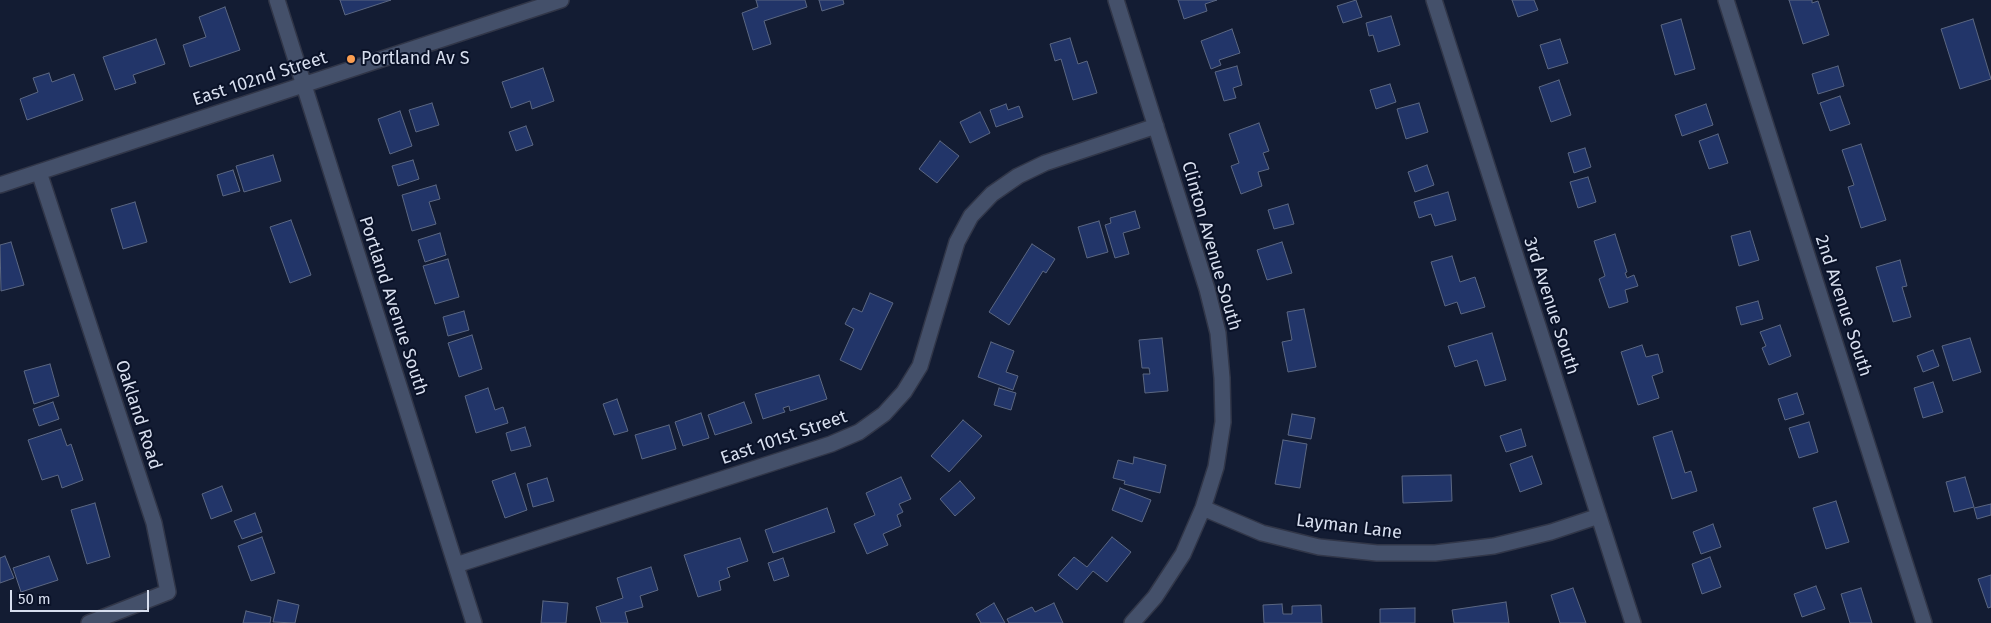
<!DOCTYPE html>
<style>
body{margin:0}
#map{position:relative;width:1991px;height:623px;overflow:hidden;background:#131c33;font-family:"Fira Sans",sans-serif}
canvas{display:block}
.scale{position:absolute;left:10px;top:590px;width:139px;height:22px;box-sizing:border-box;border:2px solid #d7deee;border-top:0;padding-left:6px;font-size:15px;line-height:18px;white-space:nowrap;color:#d7deee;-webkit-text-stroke:4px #0a1228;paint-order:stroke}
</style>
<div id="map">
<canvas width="1991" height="623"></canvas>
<div class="scale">50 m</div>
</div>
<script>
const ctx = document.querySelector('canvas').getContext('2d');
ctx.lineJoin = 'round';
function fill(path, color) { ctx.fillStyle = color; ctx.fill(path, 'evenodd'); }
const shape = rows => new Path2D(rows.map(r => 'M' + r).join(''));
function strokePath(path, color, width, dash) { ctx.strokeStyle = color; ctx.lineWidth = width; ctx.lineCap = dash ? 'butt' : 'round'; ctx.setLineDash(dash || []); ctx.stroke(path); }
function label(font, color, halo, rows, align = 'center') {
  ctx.font = font + ' "Fira Sans",sans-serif'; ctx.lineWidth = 4; ctx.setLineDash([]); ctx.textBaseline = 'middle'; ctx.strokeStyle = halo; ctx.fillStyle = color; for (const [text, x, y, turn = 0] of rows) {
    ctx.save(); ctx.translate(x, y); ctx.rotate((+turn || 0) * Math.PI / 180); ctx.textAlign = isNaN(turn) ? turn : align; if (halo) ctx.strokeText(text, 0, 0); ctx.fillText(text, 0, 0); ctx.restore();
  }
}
const building = shape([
 [340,0,391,0,345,15,340,0],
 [756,0,805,0,807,7,764,21,771,44,753,50,742,13,758,7,756,0],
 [819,0,843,0,844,4,822,11,819,0],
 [1178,0,1217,0,1205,4,1207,11,1184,19,1178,0],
 [1356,0,1362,17,1343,23,1337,6,1356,0],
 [1512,0,1534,0,1538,10,1518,17,1512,0],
 [1789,0,1812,0,1812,3,1818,1,1829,35,1803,44,1789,0],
 [225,7,240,50,190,67,183,45,206,37,199,17,225,7],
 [1391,16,1400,45,1378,52,1373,35,1369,36,1366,23,1391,16],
 [1681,19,1695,69,1675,75,1661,25,1681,19],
 [1973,19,1991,79,1960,89,1941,29,1973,19],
 [1232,29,1240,53,1219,60,1221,65,1211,69,1201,41,1232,29],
 [1070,38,1078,64,1087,61,1097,93,1073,100,1061,59,1055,61,1050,44,1070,38],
 [156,39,165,64,133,75,136,83,115,90,103,57,156,39],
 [1560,39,1568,63,1548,69,1540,45,1560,39],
 [1237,66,1242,85,1233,88,1236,98,1224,101,1215,72,1237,66],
 [1838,66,1844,86,1818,94,1812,74,1838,66],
 [543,68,554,101,532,109,530,101,511,108,502,82,543,68],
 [49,73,52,82,74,74,83,100,27,120,20,99,38,92,33,78,49,73],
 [1559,80,1571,115,1551,122,1539,87,1559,80],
 [1390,84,1396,102,1376,109,1370,90,1390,84],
 [1840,96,1850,124,1830,131,1820,103,1840,96],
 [432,103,439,125,416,132,409,110,432,103],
 [1419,103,1428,132,1406,139,1397,109,1419,103],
 [1006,104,1008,110,1019,106,1023,117,996,127,990,110,1006,104],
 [1706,104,1713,125,1682,136,1675,115,1706,104],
 [400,111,412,146,390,154,378,119,400,111],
 [980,112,990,133,970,143,960,122,980,112],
 [1259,123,1269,151,1263,153,1269,169,1258,172,1262,186,1241,194,1231,166,1239,163,1229,134,1259,123],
 [526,126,533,145,516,151,509,132,526,126],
 [1718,134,1728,163,1709,169,1699,141,1718,134],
 [940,141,959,156,937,183,919,169,940,141],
 [1861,144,1886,220,1861,228,1848,187,1854,185,1842,150,1861,144],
 [1585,148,1591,167,1574,173,1568,153,1585,148],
 [273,155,281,181,244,192,236,166,273,155],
 [413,160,419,179,398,186,392,166,413,160],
 [1427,165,1434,185,1415,192,1408,172,1427,165],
 [233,170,240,191,223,196,217,175,233,170],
 [1588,177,1596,202,1578,208,1570,182,1588,177],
 [436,185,440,199,429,202,436,224,412,231,402,195,436,185],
 [1448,192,1456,220,1435,226,1431,214,1419,218,1414,202,1448,192],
 [135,202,147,242,123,249,111,209,135,202],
 [1288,204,1294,224,1274,229,1268,210,1288,204],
 [1135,211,1140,228,1123,233,1129,254,1115,258,1105,225,1111,223,1110,218,1135,211],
 [291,220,311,275,290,283,270,227,291,220],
 [1099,221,1108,252,1087,258,1078,227,1099,221],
 [1750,231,1759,260,1739,266,1731,236,1750,231],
 [440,233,446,255,425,262,418,240,440,233],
 [1615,234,1627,272,1625,273,1627,278,1634,275,1638,286,1625,290,1628,302,1609,308,1599,279,1605,276,1594,241,1615,234],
 [11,242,24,285,1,291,0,245,11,242],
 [1282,242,1292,273,1267,280,1257,250,1282,242],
 [1032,244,1055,259,1046,273,1043,271,1009,325,989,312,1032,244],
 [1452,256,1460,282,1475,277,1485,307,1461,314,1457,302,1445,306,1431,262,1452,256],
 [448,259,459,297,435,304,423,266,448,259],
 [1900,260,1907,286,1902,287,1911,317,1893,322,1876,267,1900,260],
 [870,293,893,303,861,370,840,360,854,329,845,324,853,308,862,312,870,293],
 [1758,301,1763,319,1741,325,1736,307,1758,301],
 [1304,309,1316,367,1288,372,1282,342,1292,340,1287,312,1304,309],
 [464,311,469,330,448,336,443,317,464,311],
 [1780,325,1791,356,1769,365,1762,348,1766,346,1760,332,1780,325],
 [1492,333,1506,380,1485,386,1477,360,1455,367,1448,346,1492,333],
 [472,335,482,369,459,377,448,343,472,335],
 [1162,338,1168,391,1145,393,1143,374,1150,374,1149,368,1142,368,1139,340,1162,338],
 [1970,338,1981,372,1953,381,1942,346,1970,338],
 [991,342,1014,351,1006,372,1018,376,1013,390,978,377,991,342],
 [1642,345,1646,357,1658,354,1663,372,1652,376,1659,398,1638,405,1621,352,1642,345],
 [1933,350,1939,366,1923,372,1917,356,1933,350],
 [50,364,59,396,34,404,24,371,50,364],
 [819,375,827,399,790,411,789,406,783,408,785,412,763,419,755,394,819,375],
 [1933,382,1943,412,1923,418,1914,388,1933,382],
 [488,388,495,410,503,407,508,423,476,433,465,396,488,388],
 [999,388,1016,393,1011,410,994,405,999,388],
 [1797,393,1804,414,1785,420,1778,399,1797,393],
 [617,399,628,431,614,435,603,404,617,399],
 [53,402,59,419,39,426,33,409,53,402],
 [744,402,752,423,715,435,708,415,744,402],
 [701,413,709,438,683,446,675,422,701,413],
 [1292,414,1315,418,1311,439,1288,435,1292,414],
 [963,420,982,436,949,472,931,456,963,420],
 [1809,422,1818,452,1799,458,1789,428,1809,422],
 [669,425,676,449,642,459,635,435,669,425],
 [525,427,531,446,511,451,506,433,525,427],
 [61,429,67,446,71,444,83,480,62,488,58,475,42,480,28,440,61,429],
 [1521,429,1526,446,1506,452,1500,436,1521,429],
 [1672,431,1685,473,1691,471,1697,491,1672,499,1653,437,1672,431],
 [1283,440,1307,444,1300,488,1275,484,1283,440],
 [1532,456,1542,484,1520,492,1510,464,1532,456],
 [1134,457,1166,465,1160,493,1124,484,1125,481,1113,478,1118,460,1133,464,1134,457],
 [515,473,527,510,505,518,492,481,515,473],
 [1451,475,1452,501,1403,503,1402,476,1451,475],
 [901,477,911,499,899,504,903,512,897,515,901,526,883,534,888,545,867,554,854,524,875,515,866,493,901,477],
 [1965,477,1974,507,1954,512,1946,482,1965,477],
 [547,478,554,501,533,507,527,484,547,478],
 [960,481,975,498,955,516,940,499,960,481],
 [222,486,232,511,211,519,202,494,222,486],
 [1120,488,1151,500,1142,522,1112,510,1120,488],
 [1836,501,1849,542,1826,549,1813,508,1836,501],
 [95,503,110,557,87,564,71,510,95,503],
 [1991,504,1991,515,1977,519,1974,508,1991,504],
 [827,508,835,532,773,553,765,530,827,508],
 [255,513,262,532,242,539,234,521,255,513],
 [1713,524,1721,547,1701,554,1693,532,1713,524],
 [262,537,275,573,251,581,238,546,262,537],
 [1112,537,1131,552,1107,582,1093,571,1077,590,1058,575,1074,557,1087,567,1112,537],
 [740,538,748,561,727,568,730,577,719,581,721,590,698,597,684,555,740,538],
 [5,556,14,578,0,583,0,558,5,556],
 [49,556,58,580,21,592,13,568,49,556],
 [1710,557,1721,587,1702,594,1692,564,1710,557],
 [783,558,789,576,774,581,768,563,783,558],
 [651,567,658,590,640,596,643,607,625,612,628,623,601,623,596,607,623,598,617,578,651,567],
 [1991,575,1991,607,1988,608,1978,579,1991,575],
 [1816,586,1825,609,1802,617,1794,594,1816,586],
 [1573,588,1586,623,1560,623,1551,595,1573,588],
 [1861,588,1872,623,1850,623,1841,594,1861,588],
 [278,600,299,605,295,623,273,622,278,600],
 [543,601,568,603,566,623,541,623,543,601],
 [1506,602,1509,623,1454,623,1452,610,1506,602],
 [994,603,1005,623,981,623,976,614,994,603],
 [1054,603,1063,623,1009,623,1007,619,1032,607,1035,612,1054,603],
 [1282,604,1283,614,1292,614,1292,606,1321,605,1322,623,1264,623,1263,605,1282,604],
 [1415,608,1415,623,1380,623,1380,609,1415,608],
 [246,611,271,617,270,623,243,623,246,611]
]);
fill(building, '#223569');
strokePath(building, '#5b6782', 1);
const minor = shape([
 [277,0,474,623],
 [1116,0,1207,289,1218,333,1222,378,1223,422,1216,467,1203,508,1183,554,1155,597,1132,623],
 [1434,0,1633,623],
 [1726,0,1924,623],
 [39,172,154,523,168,592,89,623],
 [0,185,561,0],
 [1203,508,1262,533,1319,547,1377,553,1435,553,1494,546,1551,532,1599,516],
 [456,565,831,444,859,432,884,414,904,392,920,366,957,242,971,216,992,194,1018,176,1045,163,1156,126]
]);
strokePath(minor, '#313648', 18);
strokePath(minor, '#44506a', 15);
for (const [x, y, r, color] of [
 [351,59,5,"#fb9e51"]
]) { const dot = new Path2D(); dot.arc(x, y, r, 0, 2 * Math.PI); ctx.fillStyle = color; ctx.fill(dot); strokePath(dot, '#0a1228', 2); }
label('18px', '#d7deee', '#0a1228', [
 ["Portland Av S",361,59]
], 'left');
label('18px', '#d7deee', '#0a1228', [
 ["East 102nd Street",260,79,-18],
 ["Clinton Avenue South",1211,246,74],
 ["Portland Avenue South",393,306,72],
 ["3rd Avenue South",1551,306,72],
 ["2nd Avenue South",1843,306,72],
 ["Oakland Road",138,415,72],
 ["East 101st Street",784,438,-19],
 ["Layman Lane",1349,527,7]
]);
</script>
